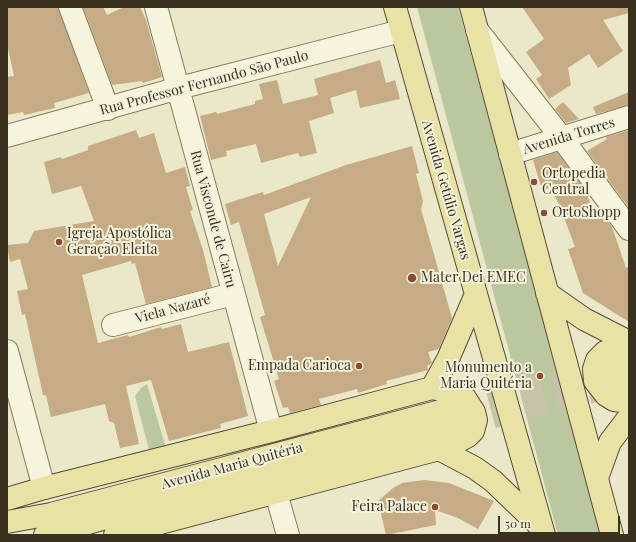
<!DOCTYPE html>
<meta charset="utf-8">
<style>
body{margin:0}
#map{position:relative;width:636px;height:542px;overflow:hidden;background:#ebe8ca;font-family:"Playfair Display",serif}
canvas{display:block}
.frame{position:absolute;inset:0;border:8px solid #383122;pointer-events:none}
.scale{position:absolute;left:498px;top:516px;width:122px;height:18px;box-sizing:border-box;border:2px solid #383122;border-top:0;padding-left:5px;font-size:12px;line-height:14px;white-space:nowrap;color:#383122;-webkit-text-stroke:3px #f3f1d9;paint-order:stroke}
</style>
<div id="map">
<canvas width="636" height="542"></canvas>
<div class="frame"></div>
<div class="scale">50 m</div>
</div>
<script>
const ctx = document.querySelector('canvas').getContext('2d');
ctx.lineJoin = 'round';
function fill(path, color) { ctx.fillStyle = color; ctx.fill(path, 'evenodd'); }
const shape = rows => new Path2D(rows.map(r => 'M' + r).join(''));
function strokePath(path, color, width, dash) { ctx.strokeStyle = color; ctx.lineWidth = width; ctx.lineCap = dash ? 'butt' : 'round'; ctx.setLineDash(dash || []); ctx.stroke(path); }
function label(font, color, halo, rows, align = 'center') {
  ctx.font = font + ' "Playfair Display",serif'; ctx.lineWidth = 4; ctx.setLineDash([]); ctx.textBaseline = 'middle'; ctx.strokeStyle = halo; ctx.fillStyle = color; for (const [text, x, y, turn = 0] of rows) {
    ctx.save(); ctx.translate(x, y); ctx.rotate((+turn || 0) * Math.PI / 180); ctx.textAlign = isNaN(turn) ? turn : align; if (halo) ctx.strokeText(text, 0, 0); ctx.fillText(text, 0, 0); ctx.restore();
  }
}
fill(shape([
 [417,7,458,7,603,535,558,535],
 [147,384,167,451,149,450,135,396,141,388]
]), '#bbc89f');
fill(shape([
 [7,7,58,7,89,93,54,103,55,108,24,115,23,112,7,115,7,77,14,76,7,44],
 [83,7,103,7,107,15,124,7,140,7,146,20,162,77,143,83,142,81,112,85],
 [522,7,629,7,629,13,603,20,623,51,598,68,589,54,568,68,571,85,549,99,536,79,542,75,526,52,544,39],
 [380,60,386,83,395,80,400,99,360,108,356,90,330,98,334,113,309,121,317,153,300,157,298,153,261,163,256,144,226,151,227,156,211,160,200,116,216,112,217,114,255,104,255,101,263,99,259,84,277,80,283,104,318,95,314,79],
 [629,92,629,105,596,114,593,107],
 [563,102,579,119,566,123,555,109],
 [136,130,139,138,154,133,166,173,185,167,190,186,186,187,193,210,190,211,203,250,212,287,146,304,135,263,132,264,131,261,82,275,98,343,128,335,129,337,161,327,162,329,181,324,188,352,229,342,248,416,220,424,221,428,169,441,151,380,126,386,139,444,120,448,114,423,109,421,105,404,51,417,46,395,43,395,25,314,22,315,17,291,28,289,20,259,10,262,7,245,28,243,34,231,94,221,81,186,52,194,44,162,61,157,62,159,88,150,88,146],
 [629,130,629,208,587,151,607,139,606,137],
 [412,146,419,173,416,174,423,201,421,209,452,318,439,349,428,352,432,363,427,366,428,370,386,381,387,384,358,393,357,389,319,399,321,405,290,413,288,407,283,408,274,381,279,379,260,317,265,315,239,222,231,225,225,204,263,192,264,195,346,165],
 [311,197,278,266,264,214],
 [557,152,586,191,593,212,599,210,612,227,626,268,629,266,629,322,583,293,568,249,575,247,559,204,550,188,542,190,533,160],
 [424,480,449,483,494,501,478,529,458,518,435,510,436,525,386,535,378,501,393,488,402,483]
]), '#c5ac84');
strokePath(shape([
 [456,407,606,371],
 [461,426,611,387]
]), '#c7c3a8', 22, [22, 11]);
const minor = shape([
 [70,7,108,109],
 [156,7,271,431],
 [477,30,561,137,629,229],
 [7,136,179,88,401,31],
 [510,154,629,117],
 [113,325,233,294],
 [7,351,44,488],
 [276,493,288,535]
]);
const major = shape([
 [395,7,544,535],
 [471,7,612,535],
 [547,293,584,319,629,342],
 [629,343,605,352,597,360,594,369,595,381,606,395,614,400,629,402],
 [606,371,629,365],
 [611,387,629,381],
 [432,388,456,393,465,398,474,412,476,420,473,431,468,436,457,442],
 [597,478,610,442,629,417],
 [7,499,44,488,271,431,432,388,448,359,476,294],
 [7,522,51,514,456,407],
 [45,535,156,504,461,426],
 [115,535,439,449,475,468,493,481,542,528]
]);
strokePath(minor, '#867c60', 24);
strokePath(major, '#544a34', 24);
strokePath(minor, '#f6f4dd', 22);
strokePath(major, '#e9e2a7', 22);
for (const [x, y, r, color] of [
 [534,182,4,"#8f4836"],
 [544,213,4,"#8f4836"],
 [59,242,4,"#8f4836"],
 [412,278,5,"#8f4836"],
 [359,366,4,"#8f4836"],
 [540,376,4,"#8f4836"],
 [435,507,4,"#8f4836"]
]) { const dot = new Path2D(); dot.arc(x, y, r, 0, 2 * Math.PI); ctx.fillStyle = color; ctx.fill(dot); strokePath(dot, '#f3f1d9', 1.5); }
label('14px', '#383122', '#f3f1d9', [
 ["Rua Professor Fernando São Paulo",204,83,-15],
 ["Avenida Torres",569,136,-17],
 ["Avenida Getúlio Vargas",446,190,74],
 ["Rua Visconde de Cairu",213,219,75],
 ["Viela Nazaré",173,309,-15],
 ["Avenida Maria Quitéria",232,466,-15]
]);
label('14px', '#383122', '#f3f1d9', [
 ["Ortopedia",542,174],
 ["Central",542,190],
 ["OrtoShopp",552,213],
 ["Igreja Apostólica",67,234],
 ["Geração Eleita",67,250],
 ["Mater Dei EMEC",421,278],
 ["Empada Carioca",351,366,"right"],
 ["Monumento a",532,368,"right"],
 ["Maria Quitéria",532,384,"right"],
 ["Feira Palace",427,507,"right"]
], 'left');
</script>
